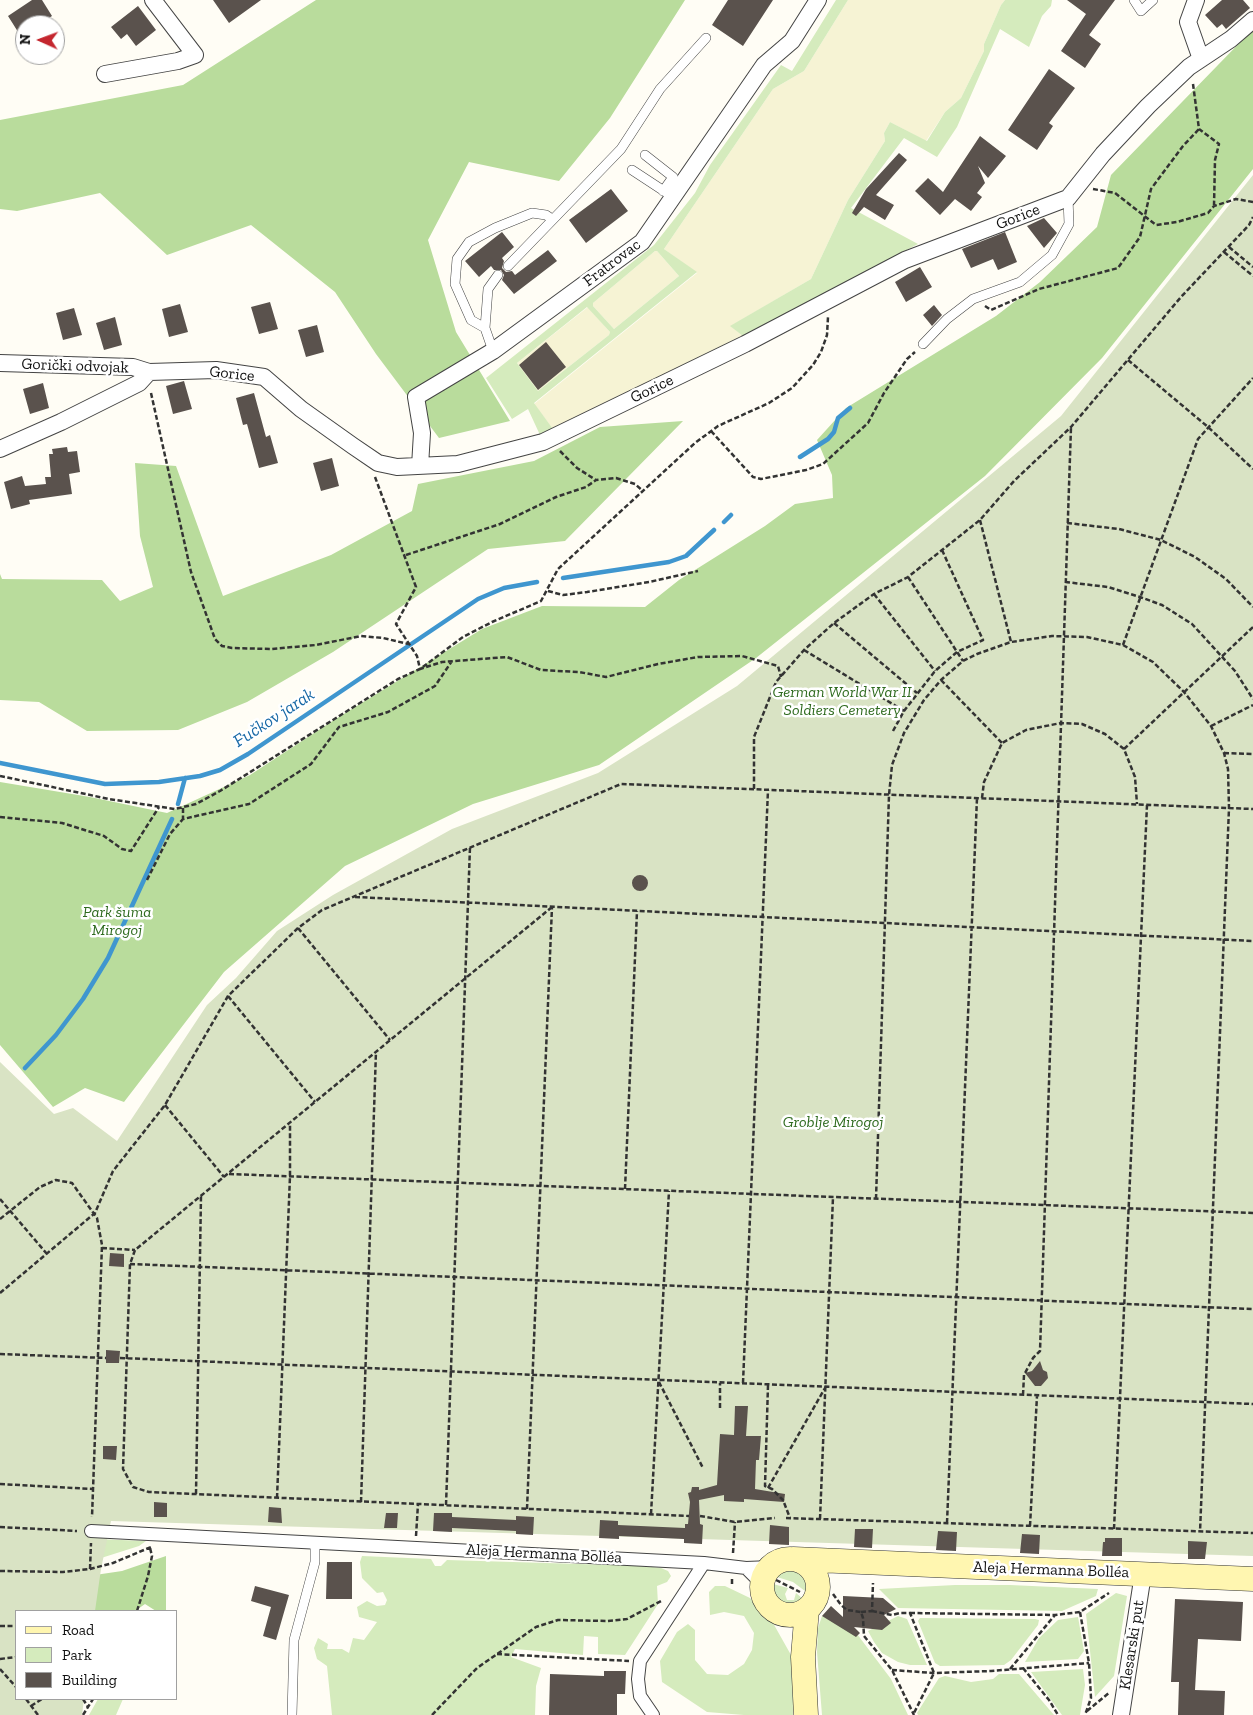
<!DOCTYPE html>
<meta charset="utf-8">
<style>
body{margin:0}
#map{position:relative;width:1253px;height:1715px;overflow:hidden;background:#fffdf5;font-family:"Zilla Slab",serif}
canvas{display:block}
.legend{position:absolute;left:15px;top:1610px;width:162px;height:90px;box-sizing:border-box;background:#fff;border:1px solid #a0a0a0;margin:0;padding:6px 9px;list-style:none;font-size:15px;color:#111}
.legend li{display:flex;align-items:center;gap:10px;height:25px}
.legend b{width:25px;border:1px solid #a0a0a0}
.north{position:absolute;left:15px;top:15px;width:50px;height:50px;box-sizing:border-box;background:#fff;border:1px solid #a0a0a0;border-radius:50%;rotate:272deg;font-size:14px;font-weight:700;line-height:20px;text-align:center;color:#111}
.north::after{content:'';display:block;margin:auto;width:18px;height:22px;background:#c4262e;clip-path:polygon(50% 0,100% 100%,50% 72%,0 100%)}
</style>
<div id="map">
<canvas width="1253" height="1715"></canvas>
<ul class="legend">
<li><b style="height:6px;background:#fff6b0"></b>Road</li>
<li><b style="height:14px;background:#d5ebbd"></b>Park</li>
<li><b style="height:14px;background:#5a524d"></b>Building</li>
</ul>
<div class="north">N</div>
</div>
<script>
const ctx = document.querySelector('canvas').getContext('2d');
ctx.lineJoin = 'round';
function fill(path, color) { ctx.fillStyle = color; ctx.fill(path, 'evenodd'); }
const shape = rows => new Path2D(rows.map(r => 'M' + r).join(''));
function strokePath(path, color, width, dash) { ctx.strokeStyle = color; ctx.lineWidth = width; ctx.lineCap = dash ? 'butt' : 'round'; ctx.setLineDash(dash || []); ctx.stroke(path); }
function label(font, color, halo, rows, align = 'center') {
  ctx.font = font + ' "Zilla Slab",serif'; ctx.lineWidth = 5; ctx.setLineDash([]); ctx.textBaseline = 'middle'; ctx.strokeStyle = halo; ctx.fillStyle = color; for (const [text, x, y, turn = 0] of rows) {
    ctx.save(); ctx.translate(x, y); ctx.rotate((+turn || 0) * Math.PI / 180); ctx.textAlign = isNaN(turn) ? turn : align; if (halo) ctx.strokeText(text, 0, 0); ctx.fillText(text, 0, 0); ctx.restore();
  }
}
fill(shape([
 [848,0,1005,0,1001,5,984,44,984,51,961,98,945,112,926,141,890,122,884,133,885,141,848,200,811,279,731,326,743,336,553,429,534,404,697,273,664,249,773,89,804,71],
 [655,251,657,251,679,276,614,329,593,306,593,303],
 [588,307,610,332,609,335,538,391,517,363]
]), '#f6f3d4');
fill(shape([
 [836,0,848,0,804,71,773,89,664,249,697,272,534,403,553,429,540,435,528,409,512,419,486,378,654,245,695,193,710,165,781,65,792,71],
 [655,251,657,251,679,276,614,329,593,306,593,303],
 [587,307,610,332,609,335,538,391,517,363],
 [1005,0,1052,0,1051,6,1042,16,1029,47,1000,29,957,127,937,157,904,138,851,208,918,244,743,336,730,326,811,279,848,200,885,141,884,133,890,122,927,141,945,112,961,98,984,51,984,44,1001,5],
 [96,1539,146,1541,139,1546,98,1559],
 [362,1556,431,1559,435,1566,441,1566,447,1560,645,1566,661,1568,668,1571,671,1576,667,1582,657,1586,658,1604,625,1655,598,1654,598,1637,584,1636,583,1655,515,1649,511,1657,541,1668,536,1686,535,1715,332,1715,327,1666,317,1659,314,1648,318,1638,328,1644,327,1649,342,1649,349,1653,353,1638,364,1640,377,1622,359,1617,357,1607,367,1601,377,1606,385,1605,387,1600,383,1592,377,1593,362,1578,360,1562],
 [787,1567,802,1569,807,1575,811,1583,809,1594,793,1582,777,1577,775,1575,779,1570],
 [773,1584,788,1588,785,1594,787,1600,794,1600,796,1593,803,1599,797,1606,781,1603,773,1593],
 [955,1585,1010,1585,1098,1589,1096,1596,1062,1611,898,1608,879,1589],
 [715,1586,725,1586,750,1598,773,1623,791,1655,796,1672,793,1715,744,1715,707,1712,662,1682,660,1661,677,1632,688,1624,695,1630,695,1660,707,1674,728,1675,744,1664,752,1650,754,1633,744,1616,724,1612,710,1615,709,1592],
 [1116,1593,1127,1596,1114,1676,1095,1697,1086,1614],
 [822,1616,854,1630,891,1679,908,1715,822,1715,817,1652,818,1628],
 [898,1616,907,1619,927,1665,910,1665,898,1662,882,1653,874,1642,868,1631],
 [1078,1617,1084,1651,1078,1659,1025,1662,1039,1638,1058,1620],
 [920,1618,1035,1619,1039,1620,1038,1625,1011,1660,1004,1665,940,1666,935,1663,918,1621],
 [1083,1669,1085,1685,1080,1715,1062,1715,1031,1672],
 [999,1674,1019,1674,1054,1715,918,1715,917,1713,939,1678,945,1676,971,1682,993,1679],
 [98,1699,123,1699,116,1715,89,1715]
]), '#d5ebbd');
fill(shape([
 [316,0,685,0,610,118,559,181,469,162,428,240,456,332,510,421,439,438,376,354,335,292,251,225,167,255,100,193,17,211,0,209,0,120,183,85],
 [1253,29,1253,169,1102,358,985,476,756,658,599,765,473,804,345,866,224,972,124,1102,85,1088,53,1107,0,1045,0,782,90,797,167,813,250,775,334,720,482,629,542,606,645,607,679,580,765,526,795,504,833,498,832,475,817,440,846,408,996,316,1040,282,1097,227,1111,175],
 [683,421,565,541,488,549,333,652,247,702,178,730,87,731,39,702,0,700,0,574,2,579,102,580,120,601,153,587,140,536,135,463,176,466,223,596,331,555,412,511,418,484,534,461,600,427],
 [166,1556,166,1611,156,1611,145,1604,135,1611,69,1611,68,1579,122,1571]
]), '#b9dc9c');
fill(shape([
 [1253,175,1253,1556,111,1521,101,1569,95,1611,16,1611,16,1699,84,1699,82,1715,0,1715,0,1062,54,1114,73,1108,117,1141,207,1005,236,978,277,931,333,895,452,829,598,773,737,686,1061,416]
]), '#d9e3c4');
strokePath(shape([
 [800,457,828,439,834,432,838,418,850,408],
 [724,522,731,515],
 [563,578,669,562,686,556,714,530],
 [0,763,105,784,159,782,200,776,220,770,248,754,478,599,504,588,537,582],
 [178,804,185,778],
 [25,1068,56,1035,83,999,108,958,172,819]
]), '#3f96cf', 4.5);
fill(shape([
 [32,0,42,0,52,16,38,25,25,25,25,43,8,16],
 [213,0,261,0,229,23],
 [728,0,773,0,743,46,712,25],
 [1067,0,1115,0,1089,35,1101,44,1085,68,1061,51,1086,14],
 [1222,0,1243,0,1250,8,1226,29,1222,24,1217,28,1205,15],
 [138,6,156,30,136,46,127,34,121,39,111,27],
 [1049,69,1075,88,1049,123,1053,126,1037,150,1008,130],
 [980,136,1006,156,988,178,978,166,985,183,977,193,982,197,971,211,955,199,940,215,915,191,928,178,943,192],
 [899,153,907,160,876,195,894,205,885,220,864,207,856,216,852,213,866,189],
 [611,189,628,211,586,243,569,220],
 [1044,218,1057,233,1044,248,1027,226],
 [502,232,514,247,502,258,504,261,502,268,506,272,512,271,515,275,548,250,557,261,514,294,502,280,504,275,501,270,494,270,491,266,479,277,465,261],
 [1005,232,1017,262,998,270,993,259,971,268,962,249],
 [920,267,932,287,906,302,895,282],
 [270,302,278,329,259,334,251,307],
 [180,304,188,332,169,337,162,309],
 [934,305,942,315,932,326,923,315],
 [74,308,82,335,63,340,56,313],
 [115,317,122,345,104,350,96,323],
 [317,325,324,352,306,357,298,330],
 [546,342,566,367,538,390,519,365],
 [184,381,192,409,173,414,166,386],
 [43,383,49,408,30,414,23,389],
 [254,393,266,437,270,435,278,463,259,468,247,424,243,425,236,398],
 [67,447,68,452,77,451,80,472,69,474,72,494,29,500,30,504,11,509,4,482,22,476,25,486,46,484,45,477,51,477,49,454,53,454,52,449],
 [332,458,339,486,321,491,313,463],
 '632 883a8 8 0 1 1 16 0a8 8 0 1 1-16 0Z',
 [110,1253,124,1254,124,1267,109,1266],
 [106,1350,120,1351,119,1363,106,1363],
 [1040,1361,1043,1370,1047,1372,1048,1378,1041,1386,1035,1386,1025,1373,1032,1371],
 [735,1406,748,1406,746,1436,761,1436,759,1460,756,1460,755,1489,785,1494,784,1502,744,1499,744,1502,724,1501,724,1495,699,1500,700,1524,703,1525,702,1544,684,1543,684,1539,619,1536,619,1539,599,1538,600,1520,618,1521,618,1525,685,1528,685,1524,688,1524,690,1502,688,1493,691,1492,692,1487,699,1487,699,1490,717,1485,720,1434,734,1435],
 [103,1446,117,1446,116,1460,103,1459],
 [154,1502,167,1503,167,1517,154,1517],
 [269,1507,281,1508,282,1523,268,1522],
 [386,1513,398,1513,397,1528,384,1528],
 [434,1513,452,1513,452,1517,516,1520,516,1516,534,1517,533,1535,516,1534,516,1531,452,1528,452,1532,433,1531],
 [770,1525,789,1527,789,1545,769,1544],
 [855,1529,873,1529,872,1548,854,1547],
 [938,1531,957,1532,956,1551,936,1550],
 [1022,1534,1040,1535,1039,1554,1020,1553],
 [1105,1538,1122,1538,1122,1556,1102,1556,1103,1542,1105,1542],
 [1188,1541,1207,1542,1205,1559,1188,1559],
 [327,1562,352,1562,352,1599,326,1599],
 [255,1586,289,1595,276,1640,263,1636,271,1607,251,1601],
 [843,1596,883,1598,896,1609,884,1615,891,1623,882,1630,854,1627,860,1633,856,1637,822,1616,831,1606,843,1617],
 [1175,1599,1243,1602,1241,1641,1198,1639,1195,1690,1225,1691,1224,1715,1178,1715,1179,1682,1171,1682],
 [604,1671,626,1671,625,1694,617,1694,617,1715,549,1715,550,1674,604,1676]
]), '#5a524d');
const service = shape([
 [1134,0,1141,11,1153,0],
 [645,155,673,177,663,191],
 [632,170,667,193],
 [508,266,621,149,660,89,706,38],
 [485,328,471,320,455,284,457,259,469,242,495,228,532,213,546,215,552,219],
 [923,344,947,319,973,299,1020,282,1052,255,1069,224,1068,198],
 [493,351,485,328,488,289,498,275],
 [292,1715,294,1640,315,1562,315,1542]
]);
const pedestrian = shape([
 [91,1531,704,1563,746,1568,771,1567],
 [746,1568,763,1585],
 [653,1715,640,1696,638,1679,640,1661,704,1563]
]);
const minor = shape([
 [1196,0,1188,22,1201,59],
 [105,74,178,61,195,55,153,0],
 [0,363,133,367,149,372],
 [0,449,61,422,139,383,149,372,216,370,264,377,301,409,353,446,378,463,397,467,458,464,543,442,745,344,905,260,1068,198,1103,154,1148,106,1189,67,1231,39,1253,20],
 [420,466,422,433,416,397,493,351,642,242,764,65,792,41,818,0],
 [1121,1715,1143,1574]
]);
const secondary = shape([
 [793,1559,1253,1579],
 '762 1587a28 28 0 1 1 56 0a28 28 0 1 1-56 0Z',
 [806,1715,803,1657,807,1609]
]);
strokePath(service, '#444', 10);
strokePath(pedestrian, '#444', 14);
strokePath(minor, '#444', 18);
strokePath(secondary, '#333', 25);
strokePath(shape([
 [1193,84,1199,129,1219,144,1215,160,1214,206],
 [1093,189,1115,193,1156,225,1177,222,1208,213,1214,206,1236,199,1253,202],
 [1229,247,1253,267],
 [1224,252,1253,276],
 [985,306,991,310,1039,289,1118,268,1140,237,1151,189,1183,146,1199,129],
 [1128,360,1208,427,1253,469],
 [151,393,191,572,215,639,222,646,232,648,271,649,316,645,361,636,383,638,408,644],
 [711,431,753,477,761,479,806,470,823,464,868,423,884,393,907,359,915,352],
 [560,451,577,468,596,480],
 [375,477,416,587,396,624,417,656,420,669,442,662,507,657,541,670,579,672,606,677,658,664,698,657,742,656,778,666,781,677],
 [980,520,1011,642],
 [1067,523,1119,529,1161,540,1195,557,1226,579,1253,607],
 [406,555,500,524,556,497,586,487,596,480,616,478,635,484,643,491],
 [908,577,963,661],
 [1065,582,1108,587,1140,597,1162,605,1192,624,1235,671,1253,699],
 [548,591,563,595,587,592,649,582,698,571],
 [874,594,935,671],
 [834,623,917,693],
 [1123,645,1198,439,1253,378],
 [804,650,904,711],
 [941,680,1002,743],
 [1211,726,1253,705],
 [893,731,904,711,935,671,957,652,983,640,942,550],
 [1124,749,1253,627],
 [1224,753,1253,754],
 [0,776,109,799,175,809,196,804,220,791,398,679,420,669,463,637,492,622,541,601,558,569,695,443,718,426,769,403,792,388,813,365,821,352,827,335,828,317],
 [754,789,754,737,776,682,804,650,834,623,874,594,908,577,980,520,1014,481,1071,427,1181,297,1249,225,1253,217],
 [982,798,984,782,1002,743,1026,730,1061,723,1082,724,1105,734,1124,749,1135,777,1137,804],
 [183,808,183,819,249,804,311,764,339,727,388,712,435,686,452,661],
 [0,817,62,823,104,836,122,849,131,851,159,807],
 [147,880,170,834,183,819],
 [355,897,1253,941],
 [552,907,135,1250,130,1264,123,1469,133,1487,149,1492,689,1516],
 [298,928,390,1040],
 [228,996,315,1102],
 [165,1105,224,1177],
 [229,1174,1253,1213],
 [625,1189,637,911],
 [0,1199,47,1254],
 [876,1199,889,795,892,765,904,733,924,700,941,680,963,661,977,654,1011,642,1052,636,1087,637,1123,645,1153,662,1184,692,1211,726,1224,753,1228,769,1229,808,1200,1532],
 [0,1219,40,1187,56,1180,72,1183,97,1218,102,1245,92,1517],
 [102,1248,135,1250],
 [130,1264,1253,1309],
 [0,1293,95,1213,113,1171,165,1105,228,996,298,928,322,910,621,784,1253,809],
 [0,1354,106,1358],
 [120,1358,1253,1404],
 [659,1382,703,1468],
 [743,1383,768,790],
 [768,1385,765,1486,772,1489,783,1500,790,1518],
 [1023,1395,1024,1375,1033,1358,1040,1351,1071,427],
 [720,1408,720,1383],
 [0,1484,93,1489],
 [768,1488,825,1388],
 [196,1494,201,1196],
 [277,1498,290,1176,290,1123],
 [361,1502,376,1051],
 [446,1505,470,847],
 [527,1509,552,907],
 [651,1514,669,1191],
 [700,1516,735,1522,775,1518],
 [786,1518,1253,1533],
 [820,1519,833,1197],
 [947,1523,977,798],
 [1030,1526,1037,1396],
 [0,1527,77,1531],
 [1114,1529,1147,805],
 [416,1536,418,1504],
 [733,1553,735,1522],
 [90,1569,91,1543],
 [0,1571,63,1572,90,1569,113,1563,151,1547],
 [776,1580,800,1592],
 [732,1584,732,1578],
 [833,1594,841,1605,847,1610,861,1612,863,1618,864,1636,892,1670,914,1715],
 [137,1611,148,1576,152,1556,150,1548],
 [872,1611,892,1615,900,1613,910,1613,934,1673,914,1713],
 [861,1612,872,1611,873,1583],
 [1080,1612,1089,1663,1091,1698,1085,1715],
 [910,1613,1055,1615,1080,1612,1109,1593],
 [0,1626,16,1626],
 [497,1654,629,1661],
 [0,1659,16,1657],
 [1023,1668,1049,1700,1058,1715],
 [0,1669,16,1687],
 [1010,1669,1055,1615],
 [892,1670,934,1673,991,1671,1089,1663],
 [26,1699,38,1715],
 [83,1699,88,1707],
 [31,1706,42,1699],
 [1087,1711,1110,1692],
 [83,1715,93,1699],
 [432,1715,477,1668,536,1627,558,1620,607,1621,627,1619,663,1600]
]), '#333', 2.5, [5, 2.5]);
strokePath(service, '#fff', 9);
strokePath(pedestrian, '#fff', 12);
strokePath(minor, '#fff', 16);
strokePath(secondary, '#fff6b0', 24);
label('16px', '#111', '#fff', [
 ["Gorice",1018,217,-21],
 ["Fratrovac",612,263,-37],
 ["Gorički odvojak",75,366,2],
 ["Gorice",232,374,6],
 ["Gorice",652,389,-26],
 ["Aleja Hermanna Bolléa",544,1554,3],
 ["Aleja Hermanna Bolléa",1051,1570,2],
 ["Klesarski put",1132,1645,-81]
]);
label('italic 16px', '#2f6b1f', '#fff', [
 ["German World War II",842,692],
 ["Soldiers Cemetery",842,710],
 ["Park šuma",117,912],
 ["Mirogoj",117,930],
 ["Groblje Mirogoj",833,1122]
]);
label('italic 18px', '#1768a6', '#fff', [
 ["Fučkov jarak",274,718,-33]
]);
</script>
